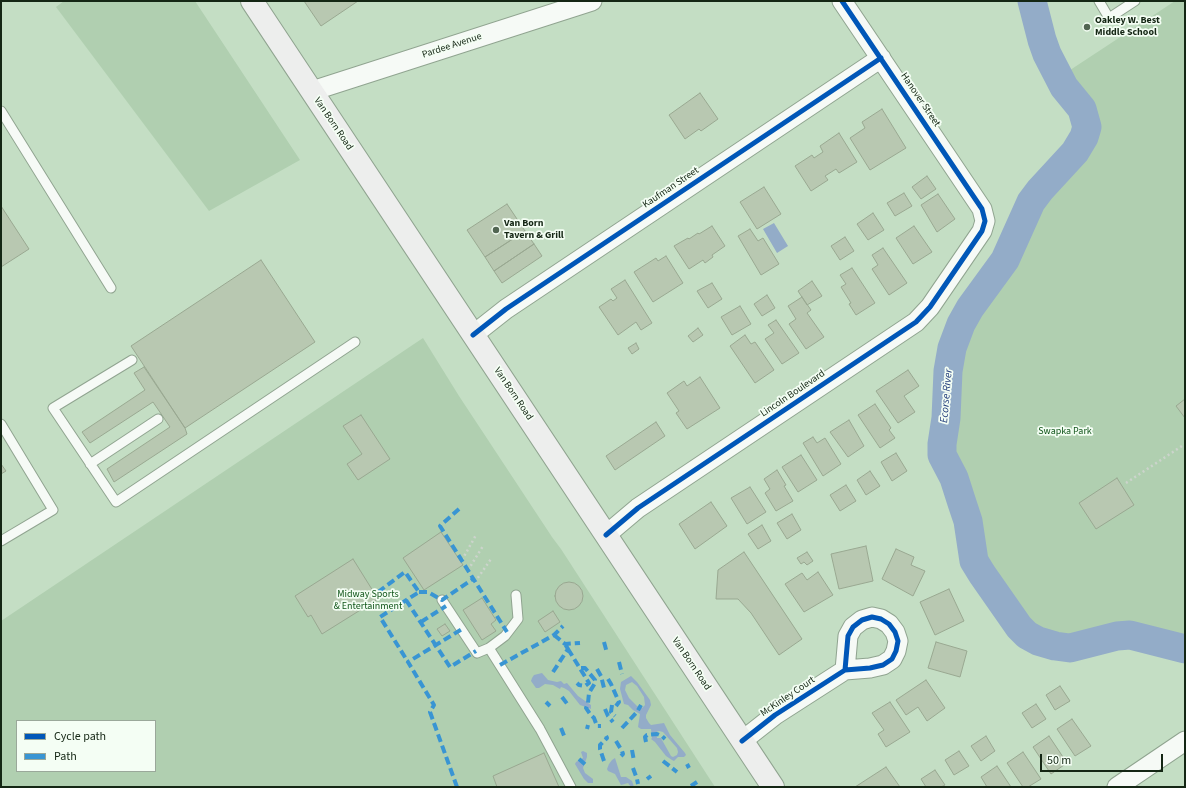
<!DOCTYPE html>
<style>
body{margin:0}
#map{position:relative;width:1186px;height:788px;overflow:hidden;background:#c4dec4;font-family:"Source Sans 3",sans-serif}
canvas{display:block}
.frame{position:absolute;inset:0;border:2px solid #142614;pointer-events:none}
.legend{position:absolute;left:16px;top:720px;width:140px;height:52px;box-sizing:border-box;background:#f4fef4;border:1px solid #9aa89a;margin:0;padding:5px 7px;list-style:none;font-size:12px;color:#142614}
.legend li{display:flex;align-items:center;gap:8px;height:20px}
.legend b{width:20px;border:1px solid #9aa89a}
.scale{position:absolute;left:1040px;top:754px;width:123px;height:18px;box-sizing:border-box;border:2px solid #142614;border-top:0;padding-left:5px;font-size:12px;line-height:14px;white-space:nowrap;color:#142614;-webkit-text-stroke:3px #f4fef4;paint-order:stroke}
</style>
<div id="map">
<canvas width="1186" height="788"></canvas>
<div class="frame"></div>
<ul class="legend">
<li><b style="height:5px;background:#0057b8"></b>Cycle path</li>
<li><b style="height:5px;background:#3995d3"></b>Path</li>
</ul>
<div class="scale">50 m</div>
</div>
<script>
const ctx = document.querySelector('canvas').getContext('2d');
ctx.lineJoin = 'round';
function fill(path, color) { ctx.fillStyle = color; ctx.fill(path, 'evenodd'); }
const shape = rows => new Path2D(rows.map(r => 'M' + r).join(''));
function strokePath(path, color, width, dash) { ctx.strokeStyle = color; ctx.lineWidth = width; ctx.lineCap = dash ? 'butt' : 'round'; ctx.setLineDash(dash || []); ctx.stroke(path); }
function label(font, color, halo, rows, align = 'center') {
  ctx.font = font + ' "Source Sans 3",sans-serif'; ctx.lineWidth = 3.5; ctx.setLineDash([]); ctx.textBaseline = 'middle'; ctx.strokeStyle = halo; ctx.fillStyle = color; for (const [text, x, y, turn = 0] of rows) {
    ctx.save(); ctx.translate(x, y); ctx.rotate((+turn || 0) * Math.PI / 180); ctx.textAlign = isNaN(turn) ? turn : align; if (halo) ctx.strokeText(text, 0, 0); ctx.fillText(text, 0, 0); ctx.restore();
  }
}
fill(shape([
 [64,1,195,1,300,160,209,211,56,7],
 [1175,1,1185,1,1185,649,1130,635,1117,636,1070,648,1055,646,1038,641,1027,635,1019,627,982,574,974,561,968,521,962,503,954,478,942,455,942,444,946,418,948,371,952,348,961,324,970,308,1005,260,1031,202,1040,190,1075,152,1084,137,1087,127,1082,109,1058,78],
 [423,338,459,396,552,537,561,549,715,787,1,787,1,621],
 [17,721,155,721,155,771,17,771]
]), '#b0cfb0');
fill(shape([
 [774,223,788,246,777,253,763,229],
 [542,673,548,680,557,682,561,681,564,684,567,683,578,696,591,705,591,709,580,705,569,691,564,688,561,687,560,689,553,685,545,684,539,688,536,688,531,681,532,678,534,675],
 [631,676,637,682,650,700,651,705,646,715,646,718,649,723,651,725,664,723,670,735,685,753,686,755,684,757,678,757,674,761,672,760,666,756,655,742,651,739,652,738,651,729,641,729,638,727,640,714,633,710,628,705,624,704,620,689,621,682],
 [632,682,637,686,644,697,645,705,642,708,637,706,629,698,625,690,626,685],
 [659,731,663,732,677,748,678,752,677,755,673,757,671,756,662,740,661,738,657,738,656,732],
 [581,752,583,751,587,753,587,757,583,768,585,773,593,779,593,783,588,783,584,779,575,764,576,762,583,758],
 [615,758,621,777,626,777,632,781,634,787,631,787,628,783,621,785,615,774,608,771,607,769,609,764,612,760]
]), '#93acc8');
strokePath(shape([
 [1032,1,1042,40,1047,54,1064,87,1082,109,1087,127,1084,137,1075,152,1040,190,1031,202,1005,260,970,308,961,324,952,348,948,371,946,418,942,444,942,455,954,478,962,503,968,521,974,561,982,574,1019,627,1027,635,1038,641,1055,646,1070,648,1117,636,1130,635,1185,649]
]), '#93acc8', 29);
const building = shape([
 [304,1,358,1,321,26,304,1],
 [700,93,718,119,701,131,699,129,685,139,669,115,700,93],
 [882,109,906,148,870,170,850,138,865,128,862,122,882,109],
 [839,133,857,162,839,173,836,169,825,176,828,180,811,191,795,166,812,155,814,158,823,152,820,146,839,133],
 [927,176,936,189,921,199,912,187,927,176],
 [764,187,781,214,757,229,740,202,764,187],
 [904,193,912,206,895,216,887,203,904,193],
 [938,194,955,219,937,232,921,205,938,194],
 [507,204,525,231,485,257,467,230,507,204],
 [1,206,29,249,1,267,1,206],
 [873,213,884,230,868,240,857,224,873,213],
 [712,226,725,246,712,255,713,257,705,263,703,260,689,269,674,246,688,238,689,239,698,233,699,234,712,226],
 [914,226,932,252,913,264,896,238,914,226],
 [750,229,758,241,763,238,779,264,761,275,738,236,750,229],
 [525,231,534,244,494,271,485,257,525,231],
 [845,237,854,251,840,260,831,246,845,237],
 [534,244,542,256,502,283,494,271,534,244],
 [883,248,907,283,889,295,872,269,878,265,872,255,883,248],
 [666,256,683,283,653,302,634,272,656,258,658,261,666,256],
 [261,260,315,342,185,428,131,346,261,260],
 [852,268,875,303,856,315,849,304,851,303,841,287,846,284,840,275,852,268],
 [625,280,652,323,641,330,636,322,618,335,599,307,611,299,613,301,617,298,611,289,625,280],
 [812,281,822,296,807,305,798,291,812,281],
 [712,283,722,299,708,308,697,291,712,283],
 [767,295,775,308,762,316,754,304,767,295],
 [802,297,811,310,807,313,824,337,806,349,789,324,796,319,788,306,802,297],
 [740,306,751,324,732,335,721,317,740,306],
 [776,320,799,353,782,364,765,339,774,333,768,325,776,320],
 [698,328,703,335,693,342,688,336,698,328],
 [745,335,751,344,755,342,774,370,755,383,730,346,745,335],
 [636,343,639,349,632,354,628,348,636,343],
 [144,367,185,428,187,434,114,482,107,469,170,427,153,402,90,443,82,432,145,390,134,373,144,367],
 [908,370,919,386,904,396,915,412,898,423,876,391,908,370],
 [700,377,720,408,687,429,676,413,679,411,667,393,684,381,687,386,700,377],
 [1185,399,1185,418,1176,406,1185,399],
 [875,404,891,428,889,430,895,438,880,448,858,415,875,404],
 [361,415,390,459,358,480,347,464,362,454,343,426,361,415],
 [849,420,864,446,848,457,830,432,849,420],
 [656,422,665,436,615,470,606,456,656,422],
 [813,437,817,443,825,438,841,464,823,476,803,443,813,437],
 [896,453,907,471,892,481,881,462,896,453],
 [801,455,817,480,798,492,782,467,801,455],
 [1,464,6,471,1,474,1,464],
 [777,470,786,485,784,486,793,501,776,511,765,493,770,489,764,479,777,470],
 [870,471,880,486,866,495,857,480,870,471],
 [1117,478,1134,505,1096,529,1079,503,1117,478],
 [846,485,856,501,840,511,830,495,846,485],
 [750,487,766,512,747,524,731,498,750,487],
 [711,502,727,526,695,549,679,524,711,502],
 [792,514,801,530,787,539,777,523,792,514],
 [762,525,771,541,758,549,748,534,762,525],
 [441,532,463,565,424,590,403,558,441,532],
 [866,546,873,581,839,589,831,554,866,546],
 [896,549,914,557,911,565,925,571,913,596,882,579,896,549],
 [744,552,802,639,779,655,751,613,738,599,716,599,718,570,744,552],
 [807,552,813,561,807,565,804,562,801,564,797,558,807,552],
 [353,559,378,599,322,634,311,615,308,617,295,596,353,559],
 [818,572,833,595,804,612,785,584,802,573,807,580,818,572],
 '555 596a14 14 0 1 1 28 0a14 14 0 1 1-28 0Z',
 [949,589,964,621,935,635,920,602,949,589],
 [482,598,496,620,491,624,496,631,482,640,463,610,482,598],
 [553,611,560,622,545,632,538,621,553,611],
 [445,624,450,631,442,636,437,629,445,624],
 [936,642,967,651,960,677,928,668,936,642],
 [926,680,945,708,927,721,918,707,906,715,896,700,926,680],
 [1060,686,1070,701,1055,710,1046,695,1060,686],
 [890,702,910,732,886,747,878,734,884,730,872,713,890,702],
 [1036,704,1046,719,1032,728,1022,713,1036,704],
 [1072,719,1091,746,1075,756,1057,729,1072,719],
 [986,736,995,751,981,761,971,746,986,736],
 [1049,736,1067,763,1051,774,1033,747,1049,736],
 [959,751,969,766,954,775,945,760,959,751],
 [1023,752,1041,779,1028,787,1023,787,1007,763,1023,752],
 [544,753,559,787,497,787,493,776,544,753],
 [997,766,1011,787,987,787,981,777,997,766],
 [886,767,900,787,855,787,886,767],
 [935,770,945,785,941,787,926,787,921,779,935,770]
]);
fill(building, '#b8c8b1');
strokePath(building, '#99a891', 1);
const lane = shape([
 [1099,1,1109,18,1135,1],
 [1,111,111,288],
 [132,360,53,408,116,502,355,342],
 [1,424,53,510,1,541],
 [90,464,158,419],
 [442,600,477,653,489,648,505,636,518,619,516,595],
 [489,648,540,729,571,787]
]);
const street = shape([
 [312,91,592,1],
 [473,335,506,309,881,58],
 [606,535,638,508,916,322,930,307,982,231,985,221,982,209,842,1],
 [742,741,775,715,845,670,870,668,883,665,892,659,896,651,898,641,895,632,889,624,881,619,872,617,862,620,853,627,848,636,845,670],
 [1117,787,1185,741]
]);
const secondary = shape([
 [252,1,773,787]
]);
strokePath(lane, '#90a490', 11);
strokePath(street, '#90a490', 21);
strokePath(secondary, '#90a490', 24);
strokePath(shape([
 [1126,483,1185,444],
 [462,560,476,535],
 [468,570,483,546],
 [475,582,491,559]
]), '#ccd4cc', 2.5, [2, 3]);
strokePath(lane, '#f6faf6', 9);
strokePath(street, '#f6faf6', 19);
strokePath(secondary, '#edeeed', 22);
strokePath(shape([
 [459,509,440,526,507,632],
 [378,592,405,572,419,592,380,617,408,662],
 [419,592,428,592,442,600,473,579],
 [406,600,450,667,476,651],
 [421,622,446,606],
 [554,635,565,644,580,643],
 [604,642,607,653],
 [568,649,589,683,585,686,579,685,577,683],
 [619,662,622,674],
 [500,665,554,635,563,626],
 [581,668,585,668,595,680,595,683,589,693,588,703,586,708,590,714,594,718,597,726,601,726],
 [597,669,601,676,604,688],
 [553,672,568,649,565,644],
 [608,679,611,684,619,702,616,706],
 [562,697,568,705],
 [546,702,550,706],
 [612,705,611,712,615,716],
 [605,709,608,716,613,722],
 [561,728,565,738],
 [622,728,637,712,641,705],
 [587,729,588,725],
 [616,741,622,751,623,754,621,756],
 [646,742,645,737,647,735,657,734,662,736,665,739],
 [632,750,634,761],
 [579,759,588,767],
 [604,761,600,749,600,745,607,738,606,736],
 [663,761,677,772],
 [687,764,689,768],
 [633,768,637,779,638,784],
 [647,779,651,776],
 [691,786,697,782],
 [457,787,430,712,434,705,408,662,462,629]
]), '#3995d3', 4, [8, 4]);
strokePath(shape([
 [473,335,506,309,881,58],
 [606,535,638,508,916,322,930,307,982,231,985,221,982,209,842,1],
 [742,741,775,715,845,670,870,668,883,665,892,659,896,651,898,641,895,632,889,624,881,619,872,617,862,620,853,627,848,636,845,670]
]), '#0057b8', 5);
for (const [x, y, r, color] of [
 [1087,27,4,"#526652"],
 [496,230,4,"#526652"]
]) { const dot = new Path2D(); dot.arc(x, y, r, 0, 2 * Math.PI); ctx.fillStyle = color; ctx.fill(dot); strokePath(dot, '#f4fef4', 1.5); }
label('bold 10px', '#142614', '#f4fef4', [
 ["Oakley W. Best",1095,21],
 ["Middle School",1095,33],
 ["Van Born",504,224],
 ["Tavern & Grill",504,236]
], 'left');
label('10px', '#142614', '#f4fef4', [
 ["Pardee Avenue",452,46,-18],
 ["Hanover Street",920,100,56],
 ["Van Born Road",333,124,56],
 ["Kaufman Street",671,188,-34],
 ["Van Born Road",513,394,56],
 ["Lincoln Boulevard",793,394,-34],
 ["Van Born Road",691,664,56],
 ["McKinley Court",788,697,-34]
]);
label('10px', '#11551a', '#f4fef4', [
 ["Swapka Park",1065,432],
 ["Midway Sports",368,595],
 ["& Entertainment",368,607]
]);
label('italic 11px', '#213b7a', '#f4fef4', [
 ["Ecorse River",947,396,-85]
]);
</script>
